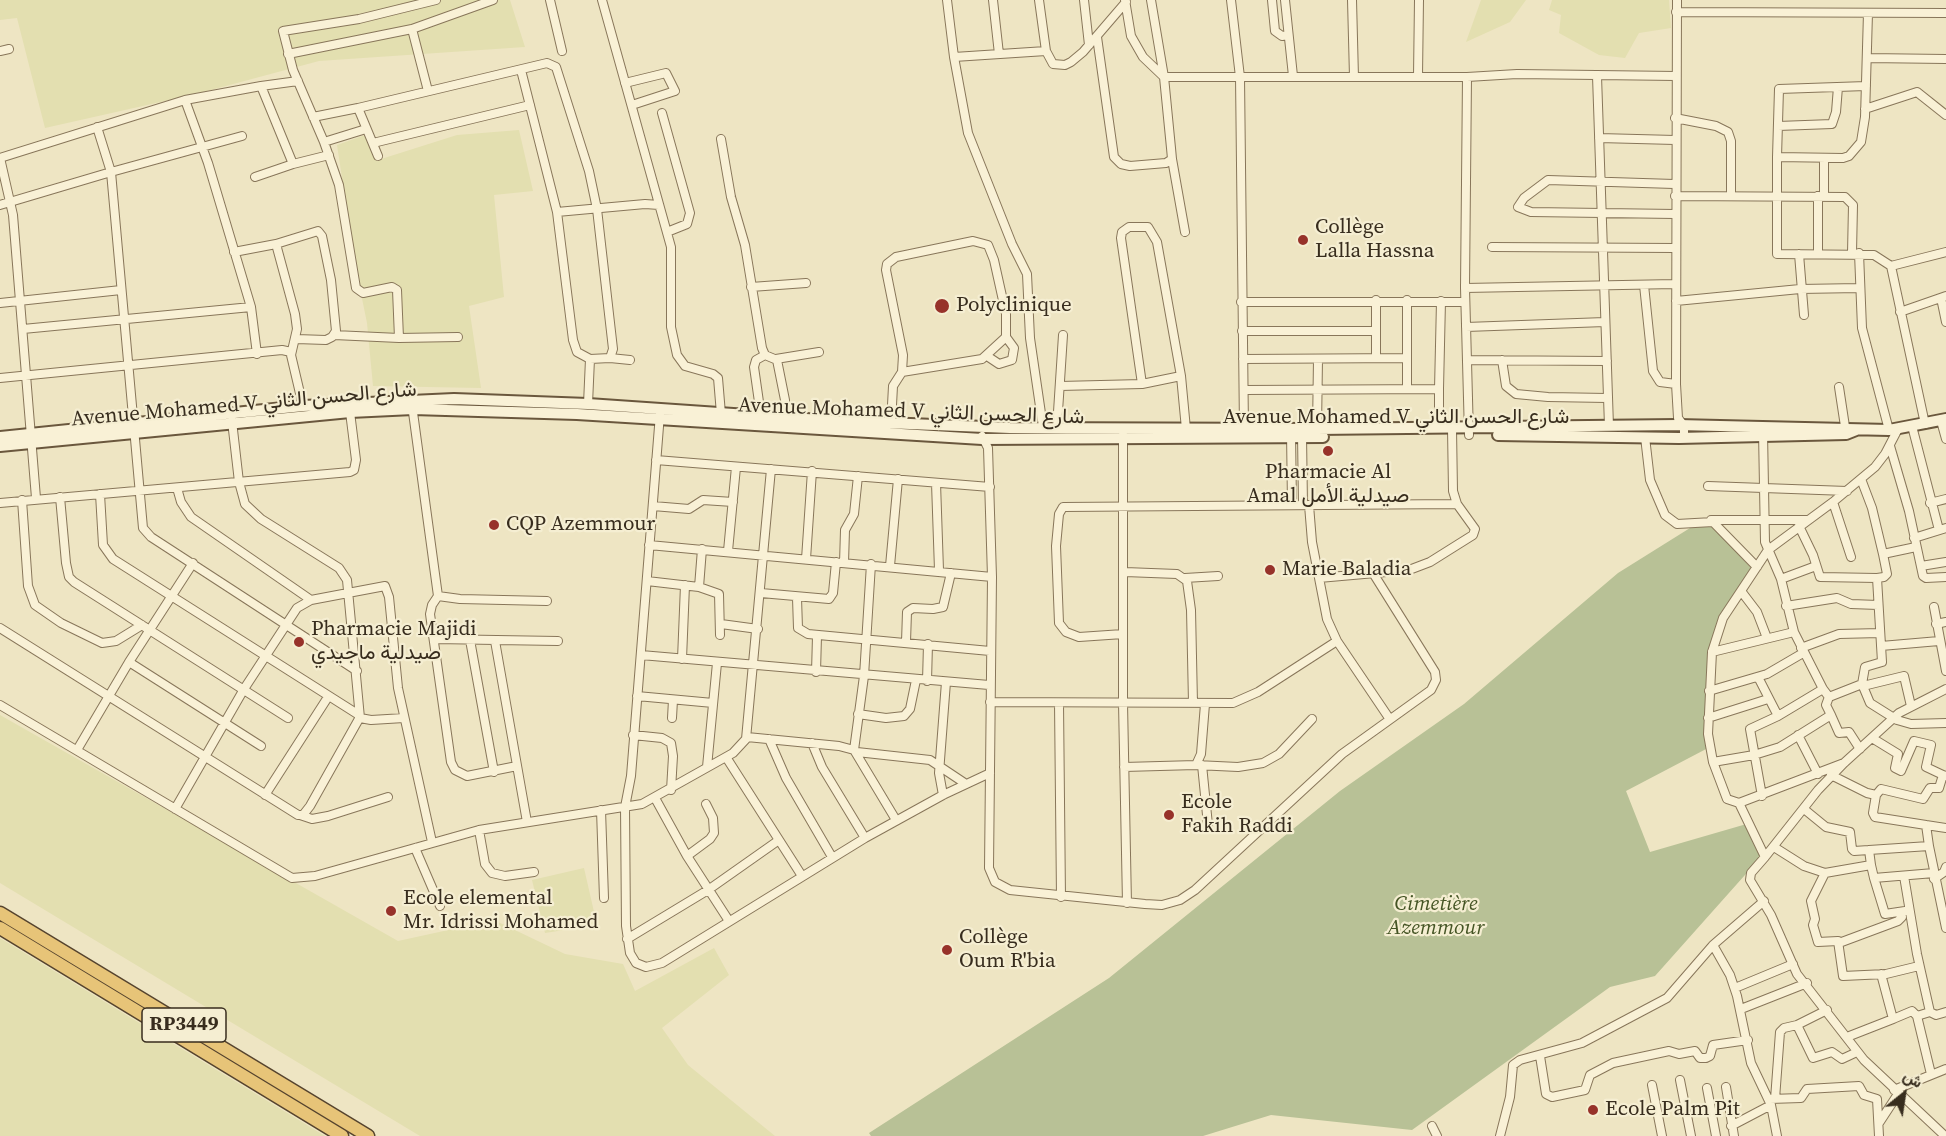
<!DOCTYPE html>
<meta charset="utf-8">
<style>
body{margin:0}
#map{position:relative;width:1946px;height:1136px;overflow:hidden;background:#eee5c3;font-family:"Source Serif 4",Vazirmatn,serif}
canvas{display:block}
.north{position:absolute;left:1874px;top:1064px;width:60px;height:60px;-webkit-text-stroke:4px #f5eed2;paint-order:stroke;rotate:30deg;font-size:16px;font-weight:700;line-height:24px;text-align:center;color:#382d1e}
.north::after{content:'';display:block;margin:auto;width:21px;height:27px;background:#382d1e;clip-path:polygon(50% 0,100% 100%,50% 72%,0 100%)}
</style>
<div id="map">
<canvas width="1946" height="1136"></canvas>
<div class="north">ش</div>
</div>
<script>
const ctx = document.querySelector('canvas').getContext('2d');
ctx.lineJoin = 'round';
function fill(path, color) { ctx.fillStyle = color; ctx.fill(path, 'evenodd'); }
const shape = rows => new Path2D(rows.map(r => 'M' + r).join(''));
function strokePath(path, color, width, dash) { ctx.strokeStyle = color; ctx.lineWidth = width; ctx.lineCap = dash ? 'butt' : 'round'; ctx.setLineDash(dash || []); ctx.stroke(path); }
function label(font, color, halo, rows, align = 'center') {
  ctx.font = font + ' "Source Serif 4",Vazirmatn,serif'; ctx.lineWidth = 4.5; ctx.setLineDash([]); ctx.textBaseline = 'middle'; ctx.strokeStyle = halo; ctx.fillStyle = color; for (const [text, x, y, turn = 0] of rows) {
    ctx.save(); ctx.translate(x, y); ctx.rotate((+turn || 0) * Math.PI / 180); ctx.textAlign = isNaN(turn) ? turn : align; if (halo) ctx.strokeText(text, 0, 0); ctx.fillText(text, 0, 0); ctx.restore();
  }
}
fill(shape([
 [0,0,510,0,525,47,319,61,196,94,45,128,17,18,0,20],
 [1481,0,1526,0,1510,22,1466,42],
 [1552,0,1669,0,1671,28,1639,33,1625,58,1599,55,1559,33,1561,15,1549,10],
 [519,130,533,191,494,195,504,297,469,306,481,388,373,386,367,323,356,269,337,145,368,134,378,160,457,135],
 [0,715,398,941,494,920,565,954,623,964,635,991,714,948,729,975,662,1028,688,1065,775,1136,420,1136,0,883],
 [584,868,597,925,545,933,532,880],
 [0,938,325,1136,0,1136]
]), '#e3dfb0');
fill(shape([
 [1698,523,1711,523,1754,571,1719,621,1707,700,1708,748,1626,791,1650,852,1750,823,1761,857,1655,976,1610,987,1412,1130,1271,1115,1203,1136,871,1136,869,1133,1109,978,1340,791,1464,704,1618,573]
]), '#b8c196');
const minor = shape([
 [550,0,562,51],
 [602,0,671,247,671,327,677,355,685,366,713,374,718,378,721,414],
 [947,0,954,57,968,133,1012,244,1027,274,1030,338,1043,427],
 [993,0,999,54],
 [1084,0,1089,45],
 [1125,0,1131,36,1143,57,1164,77,1467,77,1517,74,1676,76],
 [1231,0,1240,77,1244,429],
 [1272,0,1275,31,1282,36,1288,35],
 [1285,0,1293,76],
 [1352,0,1354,77],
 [1677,0,1676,384,1678,418,1684,426,1684,437],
 [1676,12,1946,13],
 [1868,13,1865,117,1861,142,1849,156,1843,158,1777,157,1777,254,1874,255,1891,266,1925,424],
 [412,29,428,91],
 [1097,37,1114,157,1121,164,1130,166,1166,163,1172,159,1171,148,1164,77,1151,0],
 [0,51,9,49],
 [1046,51,1053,64,1065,65,1071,62,1083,52,1126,2],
 [288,54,412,29,493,0],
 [954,57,1046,51,1039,0],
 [1867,58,1946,59],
 [521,70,557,212,573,340,577,352,590,359],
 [1418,76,1419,0],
 [1597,76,1609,426],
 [1467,77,1465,288,1469,435],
 [625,83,666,73,675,91,632,105],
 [261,86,298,81],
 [185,100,261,86,293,164,329,155],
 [1865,109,1917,92,1946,115],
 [662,113,690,213,687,224,667,232],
 [313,117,358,108],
 [1675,118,1716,126,1728,132,1731,141,1731,195],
 [1778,126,1832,124,1836,112,1838,87],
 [97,127,111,172,242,136],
 [1599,138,1675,140],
 [721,139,731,197,745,245,762,348,765,355,777,360,785,400],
 [324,142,366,129],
 [373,143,530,105],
 [378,156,358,108,547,63,556,67,589,171,597,209,613,349,610,358,590,359,588,404],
 [1777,157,1779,89,1866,86],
 [1172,159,1185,232],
 [1824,159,1824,195],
 [255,177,293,164],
 [1674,184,1548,180,1524,198,1518,207,1531,212,1675,214],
 [1675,196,1845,197,1853,205,1852,253],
 [1818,196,1818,253],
 [0,205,111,172,143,528,151,537,357,671],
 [557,212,645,204,659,205],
 [1492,247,1675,248],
 [234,252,276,244],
 [1859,253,1862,328,1889,430],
 [1799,254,1804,315],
 [1891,266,1946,252],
 [1644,285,1653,371,1660,382,1676,384],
 [751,287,806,283],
 [1465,288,1675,284],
 [1941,298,1946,322],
 [1676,301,1800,289,1859,288],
 [1241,302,1465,302],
 [0,303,121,290],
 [1900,312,1946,296],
 [1466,327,1605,322],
 [23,329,251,307],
 [1242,331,1376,331,1376,300],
 [1376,331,1376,358],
 [334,335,399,338,397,290,392,287,363,293,356,288,339,185,324,142,293,70,283,31,359,19,436,0],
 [399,338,458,337],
 [296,339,326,340,332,337,336,331,331,280,322,236,318,231,276,244,295,314,297,329,291,355,303,406],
 [987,356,999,364,1012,360,1014,348,1006,337],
 [610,358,630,360],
 [776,359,819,352],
 [1243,359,1406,358],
 [1467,360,1607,361],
 [1502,360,1506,386,1516,394,1548,397,1607,398],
 [1181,376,1142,384,1121,238,1122,232,1129,227,1148,227,1157,242,1181,376,1186,429],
 [0,378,282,350,291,352],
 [1060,386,1142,384],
 [1839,387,1846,433],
 [1407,389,1407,300],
 [1244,390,1439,389,1441,301],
 [412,405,438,596,432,605,430,614,451,762,455,770,467,776,517,766],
 [660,414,631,776,625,807,626,926,630,953,636,963,646,967,662,963,865,838,943,795,990,773],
 [761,416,754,367,756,360,765,355],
 [232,421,239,482,245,504,261,519,339,568,347,580,360,718,371,720,404,718],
 [1941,421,1946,439],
 [891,424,893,386,902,372,982,359,1006,337,1006,314,994,260,988,245,973,241,896,257,887,264,886,270,903,355,902,372],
 [1912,426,1939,530],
 [1057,427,1063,335],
 [1439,428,1439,389],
 [1317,429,1318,359],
 [1763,432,1765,542,1781,579,1794,632,1823,689,1829,697,1862,684,1870,703,1897,720,1911,724,1946,723],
 [1291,433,1292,505],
 [1123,435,1123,703,1127,903],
 [1302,435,1303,505],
 [982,436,988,448,992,577,989,868,995,882,1010,890,1145,904,1162,905,1180,900,1195,890,1342,754,1431,690,1436,680,1435,672,1373,573],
 [1645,437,1650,480,1665,515,1677,524,1713,522,1757,567],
 [1890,446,1909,511,1923,576,1926,578,1946,577],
 [656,460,990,487],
 [1861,479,1872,508,1883,554,1916,547],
 [936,483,939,570],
 [1708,486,1847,491],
 [177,488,181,502,191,517,311,600],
 [100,494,103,545,113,559,359,715],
 [60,497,66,563,69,577,74,582,288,718],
 [36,498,13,215,0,158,185,100,208,163,251,307,257,354],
 [22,500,28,586,35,605,61,623,102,643,116,641,142,625],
 [1833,502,1851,557],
 [0,503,350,472,354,470,356,460,350,412],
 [1930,503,1946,499],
 [1309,505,1312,542,1327,619,1337,641,1389,718],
 [653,506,689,509,703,500,733,502],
 [1711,520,1808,520],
 [1799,526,1813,555,1820,577,1877,578],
 [1914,538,1946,528],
 [649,545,992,577],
 [702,549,699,587,719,594,720,635],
 [728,551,736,467],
 [806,559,812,471],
 [844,563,845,530,854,514,858,476],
 [890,566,898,479],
 [1921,566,1946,562],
 [1125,572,1177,574,1187,581,1191,610,1193,703],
 [1185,578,1218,576],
 [1319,578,1409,570,1430,562,1473,535,1475,529,1457,504,1453,491,1452,429],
 [1781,579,1816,566],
 [647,581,699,587],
 [1741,591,1757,612,1767,638],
 [761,593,829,599,833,593,836,562],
 [438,596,460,599,547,601],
 [797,598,798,628,808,634,990,651],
 [1786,606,1837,598,1851,604,1878,605],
 [1934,607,1946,671],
 [721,624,758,629],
 [1936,624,1946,622],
 [0,628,298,815,303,815,310,806,360,717],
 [1123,634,1079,637,1066,632,1059,623,1056,546,1059,514,1063,507,1457,504],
 [435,639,558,641],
 [470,640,494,772],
 [495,641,527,822],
 [906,642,907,612,913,608,933,609,943,607,951,573],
 [1881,646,1939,641],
 [1801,648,1839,634,1880,633],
 [1712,652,1794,632],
 [641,655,989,685],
 [682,659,685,585],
 [129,662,261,746],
 [816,672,817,636],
 [1758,677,1778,716,1823,689],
 [927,681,928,644],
 [1862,684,1865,667,1882,662,1877,578,1884,577,1887,574,1883,554],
 [1863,686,1904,676,1911,706],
 [1709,691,1767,674,1803,653],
 [637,696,713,703],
 [990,702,1233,703,1258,692,1337,641],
 [1059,703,1061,897],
 [0,705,292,878,315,876,479,830,642,804,733,753,746,739,771,469],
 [858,714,886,718,904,716,910,709,916,680],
 [1831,715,1839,733,1849,732,1860,749],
 [672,718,673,700],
 [1708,718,1768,699],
 [633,735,662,738,671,743,673,756,671,790],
 [1798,735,1818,774],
 [747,737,839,746,854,750,896,820],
 [1872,738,1898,754,1895,768,1901,771,1914,741,1931,745,1926,767,1943,775],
 [769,739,786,778,832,857],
 [812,743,822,767,865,838],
 [77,750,129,662,193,563],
 [854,750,864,676,871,564],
 [857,752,930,760,966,784],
 [726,757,802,876],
 [1713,762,1754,755,1780,747,1831,715,1826,705,1829,697],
 [1844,763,1739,803,1727,799,1713,762,1708,734,1712,652,1723,618,1768,550,1833,502,1875,467,1885,454,1898,429],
 [1196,765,1238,767,1263,763,1279,754,1312,719],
 [1202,765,1208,825],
 [707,767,717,663],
 [1124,767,1196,765,1201,754,1205,704],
 [1831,775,1867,793,1876,795,1881,789,1923,799,1930,788,1939,788,1943,775,1946,776],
 [265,795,328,697],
 [943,795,939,773,946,682],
 [1876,795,1873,813,1875,817,1926,825],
 [1762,796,1750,729,1778,716],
 [655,798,687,856,729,921],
 [1739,803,1765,857,1751,873,1750,880,1771,915,1797,974,1864,1060,1945,1136],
 [175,809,244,689,297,608,311,600,385,586,389,597,398,688,432,842],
 [1804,809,1826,827,1850,832,1852,849,1854,851,1929,846,1926,825,1946,828],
 [601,810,604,898],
 [300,815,312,819,328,816,388,797],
 [479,830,485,864,492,873,505,876,534,872],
 [1929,846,1946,928],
 [1774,847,1804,866,1825,873,1871,865,1869,850],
 [415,848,440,906],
 [687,856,710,839,714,833,713,818,706,804],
 [1765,857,1818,790,1844,763,1899,713,1946,689],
 [1871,865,1874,878,1934,873],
 [1825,873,1811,901,1815,919,1813,925,1818,942,1838,941,1843,976,1886,974,1919,966],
 [1904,876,1917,954,1930,1012,1936,1015,1946,1012],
 [1874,878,1885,914,1905,911],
 [1934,879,1944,872,1946,867],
 [627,939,708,890,779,840],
 [1839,943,1898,921,1902,917,1901,912],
 [1713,945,1730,975,1737,996,1751,1063,1771,1105,1777,1136],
 [1735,988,1793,964],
 [1741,1009,1807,983],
 [1930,1012,1917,1016,1931,1074],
 [1893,1019,1912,1011,1917,1016],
 [1797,1025,1827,1010],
 [1847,1037,1893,1019,1881,974],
 [1540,1056,1546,1094,1552,1097,1585,1090,1590,1075,1613,1063,1669,1051,1679,1054,1695,1051,1700,1058,1706,1058,1710,1056,1713,1045,1748,1040],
 [1680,1080,1691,1136],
 [1652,1085,1662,1136],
 [1726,1087,1734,1136],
 [1707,1088,1716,1136],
 [1894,1090,1946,1069],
 [1770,1099,1801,1098,1807,1089,1859,1086,1864,1095,1877,1099,1879,1136],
 [1775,1099,1780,1032,1784,1028,1797,1025,1813,1058,1832,1052,1842,1059,1857,1052],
 [1879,1123,1898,1094],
 [1432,1126,1437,1136],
 [1731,1126,1771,1105],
 [1500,1136,1510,1097,1513,1065,1520,1060,1582,1043,1667,998,1713,945,1764,901]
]);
const secondary = shape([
 [1498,435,1679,438,1846,434,1856,430],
 [0,437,303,406,454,399,588,404,835,421,1010,428,1317,429,1678,425,1889,430,1946,419],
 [0,446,350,412,413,409,577,414,982,439,1323,437]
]);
const trunk = shape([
 [0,913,368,1136],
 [0,928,342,1136]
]);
strokePath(minor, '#88765a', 10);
strokePath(secondary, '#6a573d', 14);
strokePath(trunk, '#56442e', 15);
strokePath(minor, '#f9f1d6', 8);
strokePath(secondary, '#f9f1d6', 10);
strokePath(trunk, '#e7c478', 12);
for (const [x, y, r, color] of [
 [1303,240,6,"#97322a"],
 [942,306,8,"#97322a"],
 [1328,451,6,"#97322a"],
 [494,525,6,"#97322a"],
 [1270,570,6,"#97322a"],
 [299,642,6,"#97322a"],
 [1169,815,6,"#97322a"],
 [391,911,6,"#97322a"],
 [947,950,6,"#97322a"],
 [1593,1110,6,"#97322a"]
]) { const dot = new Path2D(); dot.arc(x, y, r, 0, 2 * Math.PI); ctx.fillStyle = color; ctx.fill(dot); strokePath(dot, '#f5eed2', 2); }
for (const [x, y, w] of [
 [184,1025,84]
]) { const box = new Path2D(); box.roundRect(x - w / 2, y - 17, w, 34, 4.5); ctx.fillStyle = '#f5eed2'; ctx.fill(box); strokePath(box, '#382d1e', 1.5); }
label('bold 20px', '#382d1e', null, [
 ["RP3449",184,1025]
]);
label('21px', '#382d1e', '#f5eed2', [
 ["Collège",1315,228],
 ["Lalla Hassna",1315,252],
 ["Polyclinique",956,306],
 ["Pharmacie Al",1328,473,"center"],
 ["Amal صيدلية الأمل",1328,497,"center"],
 ["CQP Azemmour",506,525],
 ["Marie Baladia",1282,570],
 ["Pharmacie Majidi",311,630],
 ["صيدلية ماجيدي",311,654],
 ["Ecole",1181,803],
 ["Fakih Raddi",1181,827],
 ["Ecole elemental",403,899],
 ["Mr. Idrissi Mohamed",403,923],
 ["Collège",959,938],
 ["Oum R'bia",959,962],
 ["Ecole Palm Pit",1605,1110]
], 'left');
label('21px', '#382d1e', '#f5eed2', [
 ["Avenue Mohamed V شارع الحسن الثاني",244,405,-5],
 ["Avenue Mohamed V شارع الحسن الثاني",911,412,2],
 ["Avenue Mohamed V شارع الحسن الثاني",1396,418]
]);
label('italic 21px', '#445424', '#f5eed2', [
 ["Cimetière",1436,905],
 ["Azemmour",1436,929]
]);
</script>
